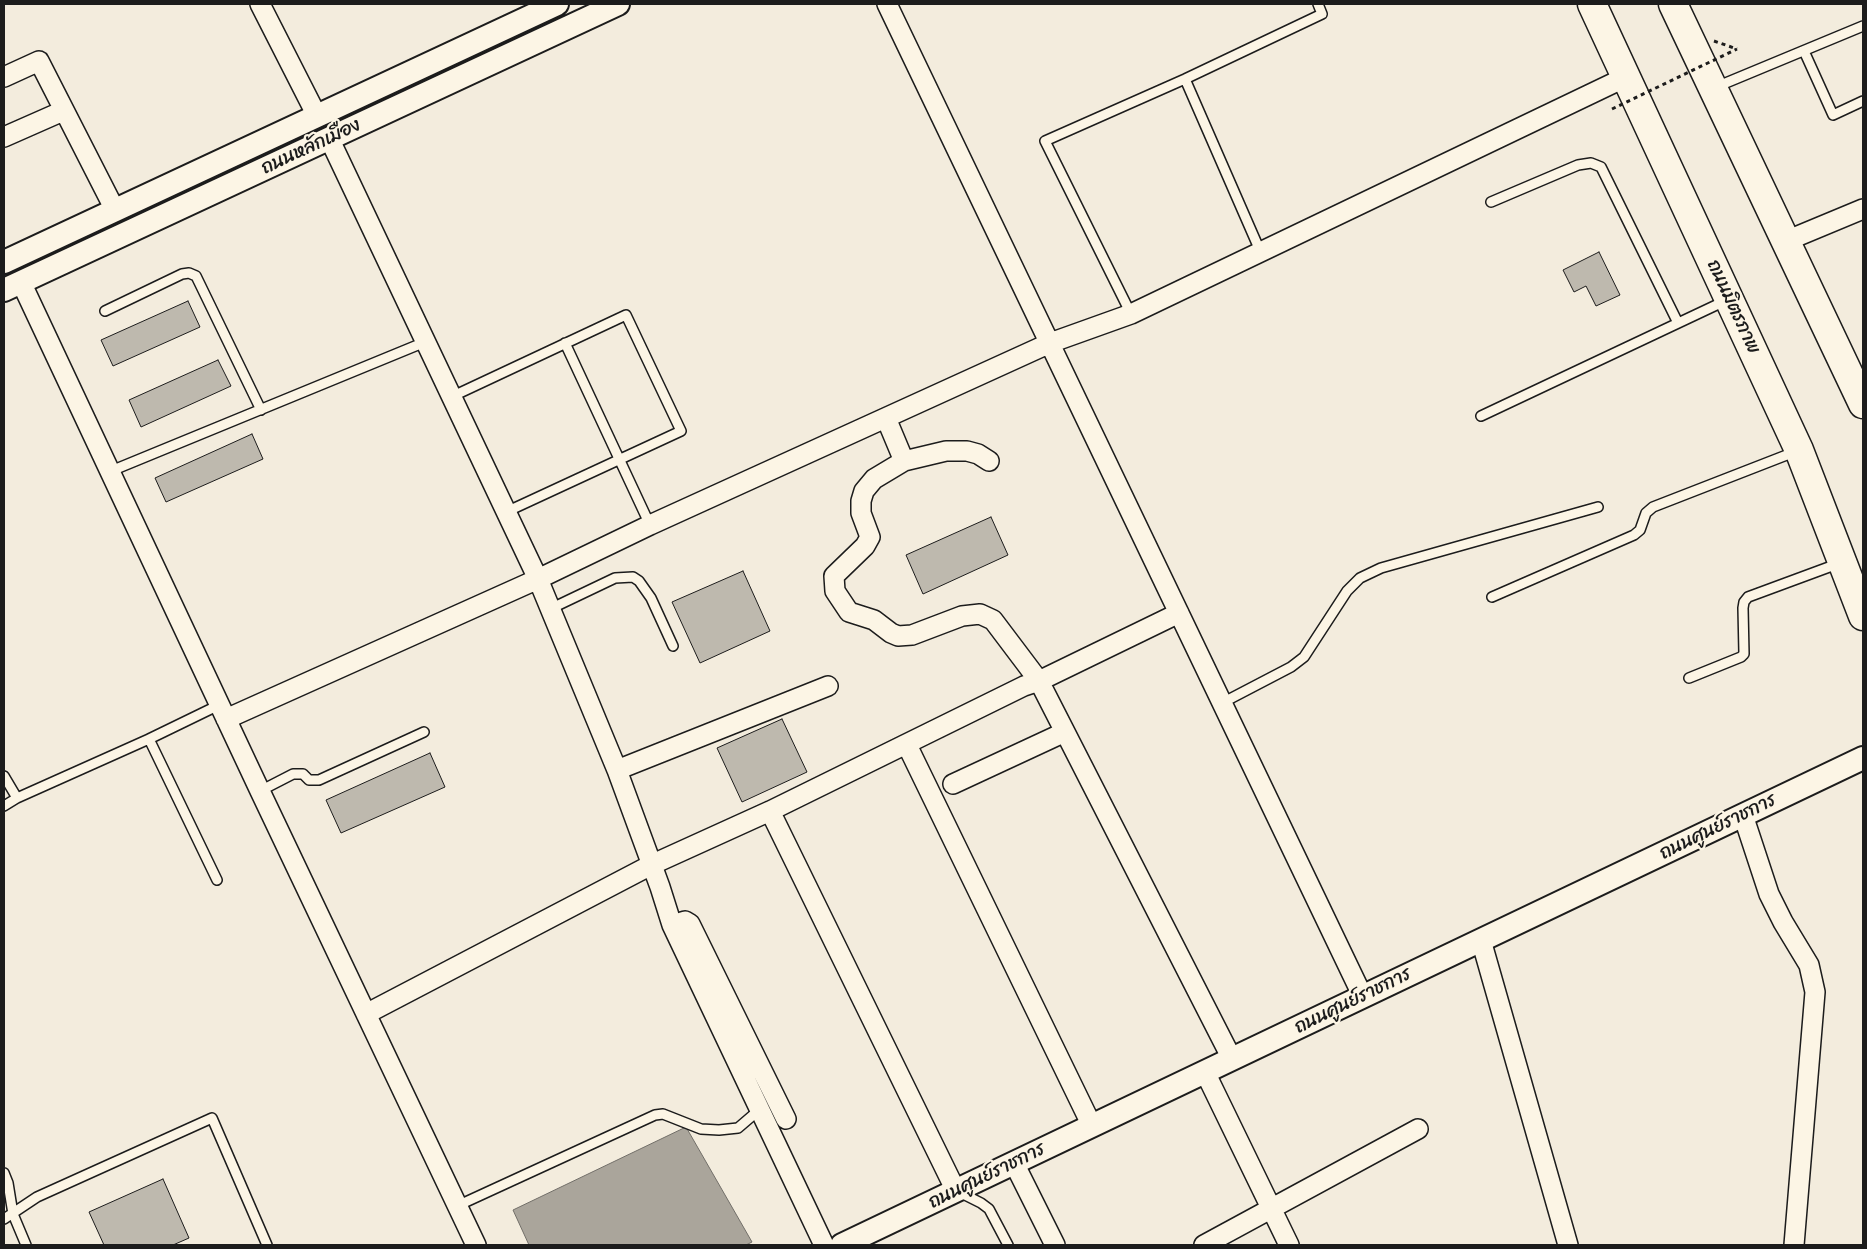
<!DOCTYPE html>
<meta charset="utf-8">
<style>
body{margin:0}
#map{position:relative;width:1867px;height:1249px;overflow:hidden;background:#f3ecdd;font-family:Sriracha,sans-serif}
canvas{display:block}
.frame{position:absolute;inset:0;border:5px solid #1c1c1c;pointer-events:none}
</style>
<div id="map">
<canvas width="1867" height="1249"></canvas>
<div class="frame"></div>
</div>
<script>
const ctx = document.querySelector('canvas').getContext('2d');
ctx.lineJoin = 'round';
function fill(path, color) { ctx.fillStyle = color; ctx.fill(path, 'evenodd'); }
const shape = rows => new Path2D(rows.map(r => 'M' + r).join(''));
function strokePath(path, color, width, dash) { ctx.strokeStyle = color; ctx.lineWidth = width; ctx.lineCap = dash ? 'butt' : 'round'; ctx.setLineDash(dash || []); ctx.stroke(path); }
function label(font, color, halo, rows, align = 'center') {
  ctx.font = font + ' Sriracha,"Playpen Sans Thai",sans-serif'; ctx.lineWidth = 4.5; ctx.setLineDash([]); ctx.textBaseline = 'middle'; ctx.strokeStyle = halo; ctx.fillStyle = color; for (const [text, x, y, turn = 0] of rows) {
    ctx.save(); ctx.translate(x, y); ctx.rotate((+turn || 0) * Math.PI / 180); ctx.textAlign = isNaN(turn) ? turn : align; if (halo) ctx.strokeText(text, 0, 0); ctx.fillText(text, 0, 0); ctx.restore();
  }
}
const water = shape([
 [686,1127,752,1242,746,1245,529,1245,513,1210,686,1127]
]);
fill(water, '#aaa59b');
strokePath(water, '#716e68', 1);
const building = shape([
 [1599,252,1620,295,1596,306,1586,286,1574,292,1563,270,1599,252],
 [188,301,200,327,113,366,101,340,188,301],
 [218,360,231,386,141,427,129,400,218,360],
 [252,434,263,459,166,502,155,478,252,434],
 [991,517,1008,555,923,594,906,555,991,517],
 [743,571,770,631,700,663,672,602,743,571],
 [782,719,807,772,742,802,717,748,782,719],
 [430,753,445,787,341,833,326,800,430,753],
 [163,1179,189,1238,173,1245,104,1245,89,1212,163,1179]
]);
fill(building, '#beb9ae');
strokePath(building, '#1c1c1c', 1);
const service = shape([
 [1804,51,1833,115,1863,101],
 [1185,79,1261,253],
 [1716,87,1863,26],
 [1491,202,1578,165,1591,163,1601,167,1678,323],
 [105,311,182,274,189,273,196,276,261,410],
 [1131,314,1045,141,1185,79,1322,14,1318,4],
 [565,343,650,525],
 [451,397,626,315,681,431,506,512],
 [1481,416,1727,300],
 [111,471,425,342],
 [1492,597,1634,535,1640,530,1646,513,1653,507,1797,451],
 [550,609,615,578,633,577,639,581,651,598,673,646],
 [1689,678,1741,657,1744,654,1743,608,1744,602,1748,597,1840,563],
 [1222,703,1291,667,1304,657,1347,591,1360,578,1381,568,1598,507],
 [149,739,219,705],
 [4,776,17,798,149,739,217,880],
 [260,791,293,774,303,774,309,780,319,780,424,732],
 [4,806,17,798],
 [4,1173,8,1183,13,1214,26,1245],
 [957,1191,981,1203,989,1209,1008,1245],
 [457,1206,655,1115,663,1114,701,1129,719,1130,738,1128,759,1110],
 [4,1219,37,1197,212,1118,267,1245]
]);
const minor = shape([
 [260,4,317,116],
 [887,4,1363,997],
 [4,77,39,61,115,210],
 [4,137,63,111],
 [329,138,538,579,617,770,660,887,672,925,824,1245],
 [1786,241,1863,209],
 [21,282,260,791,476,1245],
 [886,418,904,461],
 [989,461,978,454,967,451,946,451,904,461,874,479,864,491,861,501,861,513,870,537,865,546,834,576,835,591,849,612,874,620,891,633,898,636,912,635,962,616,980,614,993,620,1039,681,1232,1059],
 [226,719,538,579,650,525,1050,343,1131,314,1626,77],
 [907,745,1092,1126],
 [617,770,828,686],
 [953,784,1065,732],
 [770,811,956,1191],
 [1743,815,1769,894,1783,922,1809,965,1815,992,1794,1245],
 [672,925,685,921,690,924,786,1119],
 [1481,940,1568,1245],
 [366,1014,651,865,770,811,1024,686,1039,681,1179,613],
 [1205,1072,1289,1245],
 [1014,1163,1055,1245],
 [1204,1245,1418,1129]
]);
const tertiary = shape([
 [4,262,557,4],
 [4,290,618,4],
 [842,1245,1863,758]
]);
const primary = shape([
 [1592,4,1799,450,1863,616],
 [1673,4,1863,404]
]);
strokePath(service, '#1c1c1c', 12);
strokePath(minor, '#1c1c1c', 22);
strokePath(tertiary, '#1c1c1c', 26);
strokePath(primary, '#1c1c1c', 31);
strokePath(shape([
 [1714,41,1737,49]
]), '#1c1c1c', 3, [4, 4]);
strokePath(service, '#fcf5e5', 9);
strokePath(minor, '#fcf5e5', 19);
strokePath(tertiary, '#fcf5e5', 22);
strokePath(primary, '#fcf5e5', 28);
strokePath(shape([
 [1612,109,1737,49]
]), '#1c1c1c', 3, [4, 4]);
label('19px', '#1c1c1c', '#fcf5e5', [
 ["ถนนหลักเมือง",311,147,-25],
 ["ถนนมิตรภาพ",1733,307,65],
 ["ถนนศูนย์ราชการ",1718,827,-26],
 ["ถนนศูนย์ราชการ",1353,1001,-26],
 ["ถนนศูนย์ราชการ",987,1176,-26]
]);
</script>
